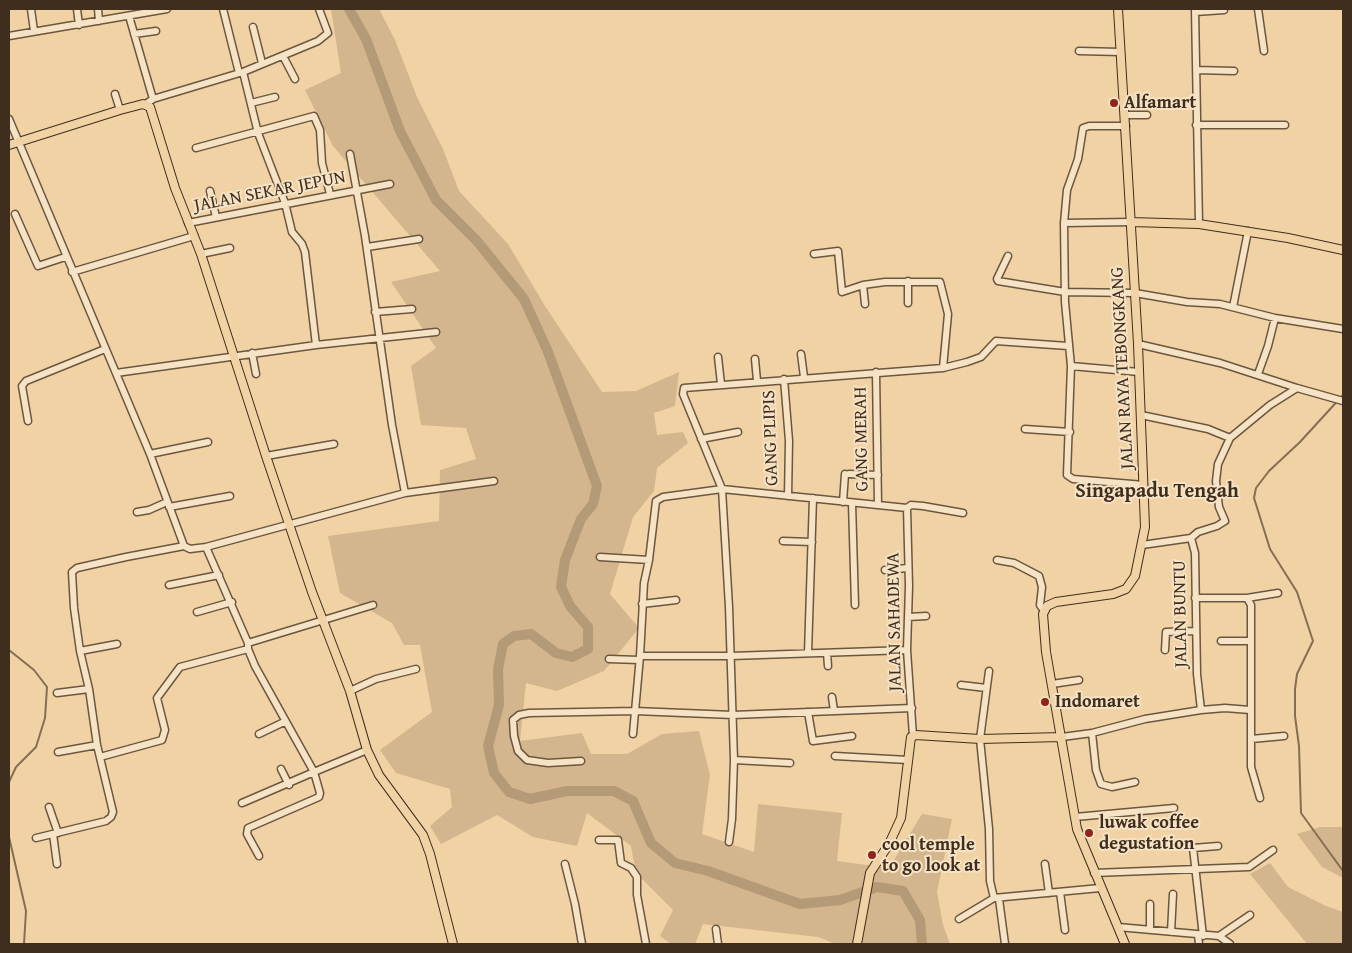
<!DOCTYPE html>
<style>
body{margin:0}
#map{position:relative;width:1352px;height:953px;overflow:hidden;background:#f1d2a4;font-family:"Gentium Book Plus",serif}
canvas{display:block}
.frame{position:absolute;inset:0;border:10px solid #3f2d1e;pointer-events:none}
</style>
<div id="map">
<canvas width="1352" height="953"></canvas>
<div class="frame"></div>
</div>
<script>
const ctx = document.querySelector('canvas').getContext('2d');
ctx.lineJoin = 'round';
function fill(path, color) { ctx.fillStyle = color; ctx.fill(path, 'evenodd'); }
const shape = rows => new Path2D(rows.map(r => 'M' + r).join(''));
function strokePath(path, color, width, dash) { ctx.strokeStyle = color; ctx.lineWidth = width; ctx.lineCap = dash ? 'butt' : 'round'; ctx.setLineDash(dash || []); ctx.stroke(path); }
function label(font, color, halo, rows, align = 'center') {
  ctx.font = font + ' "Gentium Book Plus",serif'; ctx.lineWidth = 4; ctx.setLineDash([]); ctx.textBaseline = 'middle'; ctx.strokeStyle = halo; ctx.fillStyle = color; for (const [text, x, y, turn = 0] of rows) {
    ctx.save(); ctx.translate(x, y); ctx.rotate((+turn || 0) * Math.PI / 180); ctx.textAlign = isNaN(turn) ? turn : align; if (halo) ctx.strokeText(text, 0, 0); ctx.fillText(text, 0, 0); ctx.restore();
  }
}
fill(shape([
 [331,9,379,9,395,40,417,97,443,149,459,191,508,244,545,306,602,392,636,391,679,372,675,406,654,413,657,435,683,432,688,443,657,468,654,491,633,517,610,594,639,628,604,671,557,691,526,683,520,741,582,733,591,754,627,754,662,734,699,731,710,775,702,834,754,852,758,804,842,813,837,861,889,868,922,814,952,819,937,892,943,925,950,944,836,944,818,937,703,924,695,944,671,944,660,936,673,910,636,873,631,846,587,813,577,846,533,837,497,815,441,844,430,826,452,807,450,789,396,773,380,750,432,712,420,645,404,645,392,623,340,593,328,536,439,521,440,470,476,459,466,428,421,425,411,366,436,348,391,282,440,271,333,146,305,90,341,73],
 [1320,827,1343,827,1343,878,1322,867,1297,834],
 [1270,863,1288,887,1326,906,1343,912,1343,944,1307,944,1250,874]
]), '#d3b68d');
strokePath(shape([
 [1343,202,1343,243],
 [1343,395,1300,442,1269,471,1256,488,1254,498,1270,549,1297,592,1313,641,1297,674,1295,689,1295,716,1299,746,1301,813,1343,871],
 [9,650,34,670,47,687,45,718,36,747,16,767,9,782],
 [9,837,26,911,24,944]
]), '#856e53', 2);
strokePath(shape([
 [349,9,366,39,400,131,436,200,477,241,524,299,548,352,597,486,593,504,581,519,565,560,561,587,570,606,588,627,588,649,572,657,556,653,531,634,514,636,503,644,498,669,499,705,488,746,494,773,509,792,530,799,567,791,614,791,633,801,651,843,675,863,708,871,800,904,840,900,877,887,903,891,920,920,922,944]
]), '#b49a76', 10);
const minor = shape([
 [31,9,34,31],
 [77,9,79,25],
 [98,9,99,21],
 [223,9,239,73],
 [1195,9,1199,224],
 [1258,9,1264,51],
 [1195,12,1224,10],
 [129,16,153,99],
 [253,27,262,63],
 [134,34,156,31],
 [9,36,167,9],
 [1079,51,1120,52],
 [283,56,295,79],
 [1196,70,1234,71],
 [243,72,258,133,285,203,292,232,302,244,305,252,316,345],
 [115,94,120,110],
 [251,103,275,97],
 [146,104,153,99,243,72,318,41,328,33,319,9],
 [1125,115,1147,115],
 [9,119,150,454,184,546,190,549,206,547,248,643,248,649,255,666,314,772,367,750],
 [1196,125,1285,125],
 [1126,126,1089,126,1083,128,1078,159,1067,190,1064,223,1065,302,1071,366,1067,475,1073,479,1144,485],
 [196,148,314,116,320,130,322,163,330,194],
 [350,154,365,236,392,425,405,493],
 [210,191,216,217],
 [15,214,38,266,65,257],
 [188,223,390,184],
 [1064,223,1131,222],
 [367,247,419,239],
 [201,254,230,248],
 [814,254,838,251,842,292,863,285,885,282,940,282,948,314,943,368,684,388,683,394,722,489,907,508,911,505,923,506,963,513],
 [1008,256,997,279,998,281,1065,292,1135,293,1187,302,1220,304,1275,318,1343,329],
 [72,272,194,236],
 [908,281,908,303],
 [863,285,865,304],
 [1233,307,1248,231],
 [375,312,412,309],
 [1138,344,1220,363,1297,388,1270,405,1230,438,1218,464,1216,481,1219,507,1225,521,1217,526,1198,532,1191,538],
 [252,353,256,374],
 [801,354,804,377],
 [718,357,721,384],
 [755,359,757,381],
 [1071,366,1139,372],
 [943,368,967,362,981,357,996,341,1068,346],
 [876,372,878,505],
 [116,373,316,345,436,332],
 [1258,374,1268,346,1275,318],
 [784,379,789,441,788,496],
 [1297,388,1343,401],
 [1141,415,1208,429,1230,438],
 [28,421,22,386,26,381,105,349],
 [1025,429,1070,432],
 [701,439,738,432],
 [150,454,208,442],
 [266,456,334,444],
 [849,474,878,475],
 [843,502,845,474],
 [852,503,855,605],
 [169,507,230,496],
 [907,508,909,586,907,650,913,736],
 [137,512,149,510,167,502],
 [1191,538,1195,553,1197,674,1201,710],
 [783,541,812,542],
 [1142,545,1191,538],
 [206,547,405,493,494,481],
 [600,557,649,560],
 [997,560,1014,563,1039,576,1042,587,1040,605,1044,611],
 [885,570,908,568],
 [169,585,219,575],
 [1195,598,1247,598,1251,605,1251,767,1260,798],
 [1247,598,1278,593],
 [642,604,676,600],
 [197,612,232,602],
 [908,617,926,616],
 [1221,641,1251,641],
 [248,643,373,605],
 [1165,650,1166,632,1195,631],
 [80,651,117,644],
 [808,653,813,498],
 [827,653,828,666],
 [640,656,644,583,649,560,656,501,663,497,722,489,729,607,734,760,732,819,729,842],
 [609,659,639,660],
 [989,671,980,739,989,829,990,881,994,898],
 [1052,684,1079,680],
 [961,685,986,688],
 [350,691,376,679,416,669],
 [57,693,89,689],
 [832,697,834,711],
 [808,712,813,741,852,736],
 [1092,733,1096,770,1101,784,1112,787,1135,782],
 [259,734,284,722],
 [633,734,640,656,731,656,907,650],
 [1062,737,1092,733,1145,719,1201,710,1225,708,1250,710],
 [1251,739,1284,736],
 [58,752,97,745],
 [835,756,908,760],
 [100,757,162,740,165,730,157,698,180,667,248,649],
 [734,760,790,763],
 [581,761,548,763,527,760,518,751,514,736,513,720,519,715,529,713,635,711,733,715,912,708],
 [281,769,289,785],
 [242,803,314,772,320,793,319,797,248,828,247,834,259,856],
 [49,807,58,833],
 [1075,817,1174,808],
 [53,834,57,864],
 [36,838,106,821,111,817,113,812,97,745,89,689,80,651,74,608,72,572,77,568,126,557,184,546],
 [599,840,618,840,621,863,631,868,637,877,637,895,646,944],
 [565,864,575,904,582,944],
 [1045,864,1049,893],
 [1094,873,1249,867,1273,850],
 [1060,892,1065,930],
 [999,899,1005,944],
 [959,919,994,898,1100,888],
 [1118,927,1219,936,1230,944],
 [716,929,718,944],
 [1150,930,1150,904],
 [1171,932,1173,894],
 [1198,935,1199,944],
 [1203,936,1193,848,1218,846],
 [1219,936,1250,915]
]);
const major = shape([
 [1118,9,1138,344,1145,527,1135,576,1126,589,1113,594,1056,602,1047,606,1043,614,1046,652,1077,829,1125,944],
 [9,145,120,110,143,104,150,107,175,188,201,254,266,456,312,592,350,691,367,750,379,775,423,835,430,854,453,944],
 [1131,222,1199,224,1288,238,1343,250],
 [857,944,870,873,889,844,901,818,911,737,916,735,980,739,1062,737]
]);
strokePath(minor, '#6c5640', 9);
strokePath(major, '#3f2d1e', 10);
strokePath(minor, '#f6e2c4', 6);
strokePath(major, '#f1d2a4', 8);
for (const [x, y, r, color] of [
 [1114,103,5,"#8f2418"],
 [1045,702,5,"#8f2418"],
 [1089,833,5,"#8f2418"],
 [872,855,5,"#8f2418"]
]) { const dot = new Path2D(); dot.arc(x, y, r, 0, 2 * Math.PI); ctx.fillStyle = color; ctx.fill(dot); strokePath(dot, '#f6e2c4', 2); }
label('bold 18px', '#3f2d1e', '#f6e2c4', [
 ["Alfamart",1124,103],
 ["Indomaret",1055,702],
 ["luwak coffee",1099,823],
 ["degustation",1099,844],
 ["cool temple",882,845],
 ["to go look at",882,866]
], 'left');
label('18px', '#3f2d1e', '#f6e2c4', [
 ["JALAN SEKAR JEPUN",270,192,-11],
 ["JALAN RAYA TEBONGKANG",1123,368,-93],
 ["GANG PLIPIS",771,438,-92],
 ["GANG MERAH",862,439,-91],
 ["JALAN BUNTU",1181,614,-91],
 ["JALAN SAHADEWA",895,622,-91]
]);
label('bold 20px', '#3f2d1e', '#f6e2c4', [
 ["Singapadu Tengah",1157,492]
]);
</script>
